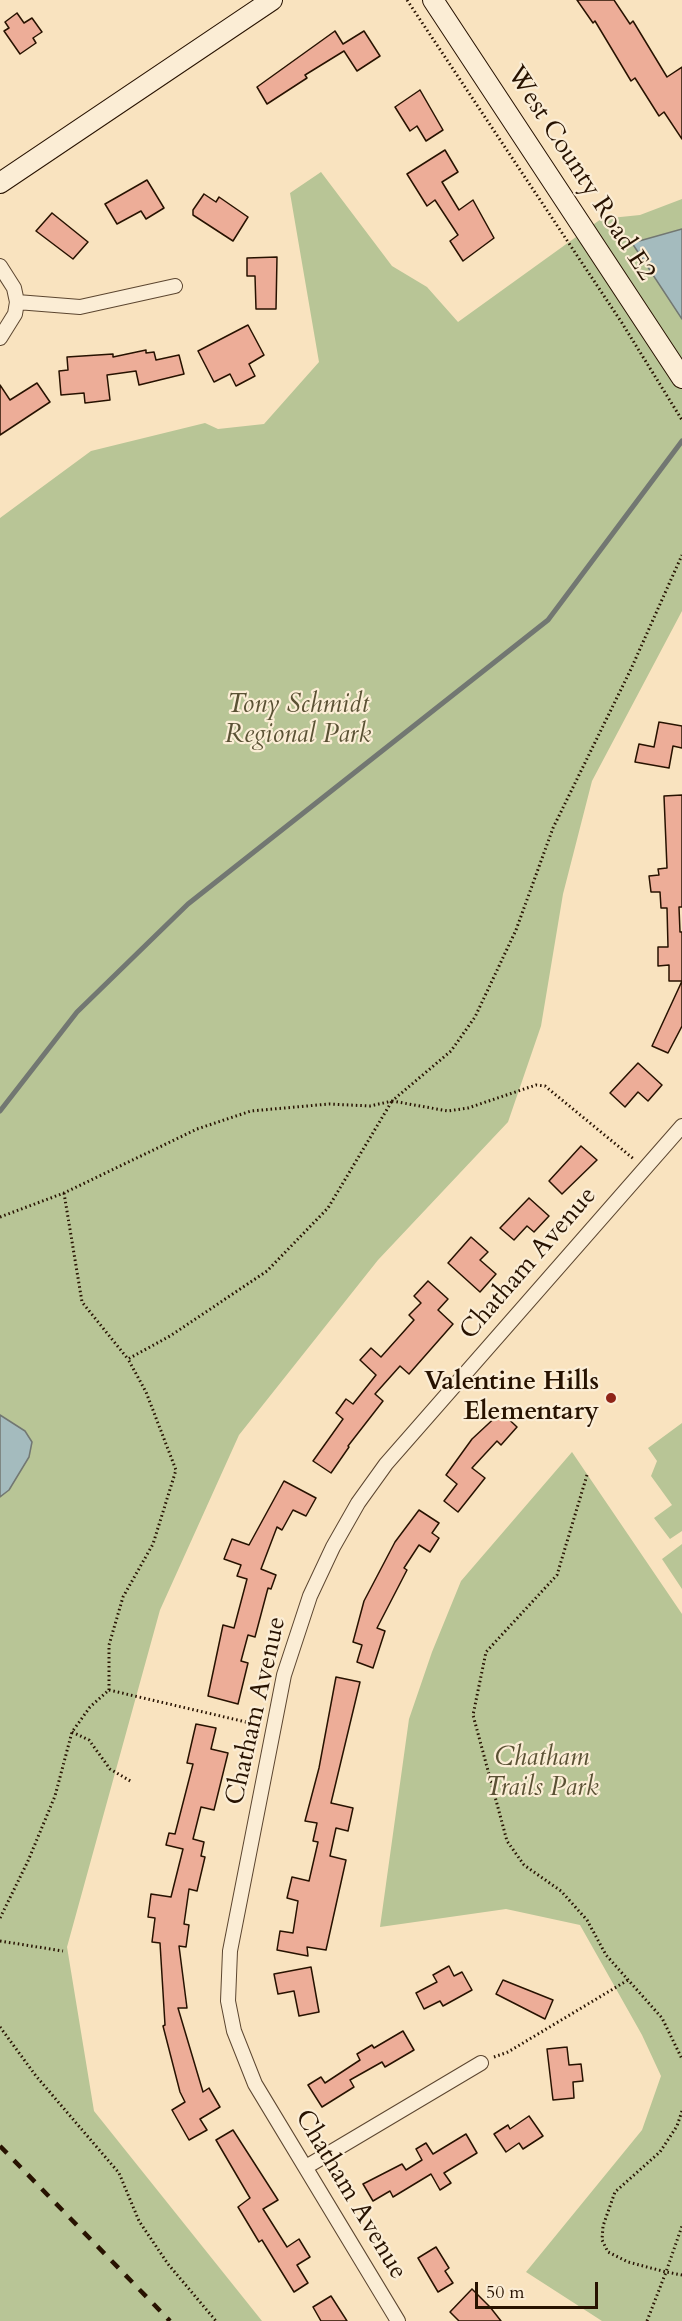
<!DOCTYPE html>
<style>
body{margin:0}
#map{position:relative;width:682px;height:2321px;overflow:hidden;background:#f9e3bf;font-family:Cardo,serif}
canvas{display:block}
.scale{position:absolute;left:475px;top:2282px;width:123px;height:27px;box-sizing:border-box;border:3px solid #271200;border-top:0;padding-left:8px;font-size:18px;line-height:21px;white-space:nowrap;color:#271200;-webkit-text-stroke:4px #fbedd5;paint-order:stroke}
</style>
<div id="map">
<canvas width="682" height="2321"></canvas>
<div class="scale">50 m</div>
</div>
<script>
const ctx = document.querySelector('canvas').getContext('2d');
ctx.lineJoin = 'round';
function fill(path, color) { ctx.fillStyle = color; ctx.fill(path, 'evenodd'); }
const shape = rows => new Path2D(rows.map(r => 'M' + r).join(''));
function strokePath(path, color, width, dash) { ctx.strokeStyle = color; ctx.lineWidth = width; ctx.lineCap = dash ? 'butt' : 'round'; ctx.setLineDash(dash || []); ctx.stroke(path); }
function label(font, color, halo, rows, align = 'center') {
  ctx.font = font + ' Cardo,serif'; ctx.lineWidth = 4.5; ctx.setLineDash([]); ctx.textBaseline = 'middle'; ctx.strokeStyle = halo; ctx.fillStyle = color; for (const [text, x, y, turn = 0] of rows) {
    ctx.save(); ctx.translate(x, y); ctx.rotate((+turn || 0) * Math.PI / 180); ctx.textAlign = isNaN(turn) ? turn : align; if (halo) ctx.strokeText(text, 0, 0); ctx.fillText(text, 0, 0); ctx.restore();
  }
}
fill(shape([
 [321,172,392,266,427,287,458,322,601,219,640,215,682,199,682,611,592,781,563,894,541,1026,508,1122,378,1260,239,1435,160,1610,67,1947,94,2111,262,2321,0,2321,0,518,91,451,205,423,218,429,264,424,319,362,290,193],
 [682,1423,682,1531,670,1539,654,1518,672,1505,651,1476,657,1461,648,1448],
 [572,1452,682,1614,682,2321,602,2321,526,2272,642,2130,661,2076,642,2035,580,1925,506,1909,380,1927,409,1719,432,1652,461,1581],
 [682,1544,682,1589,662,1559]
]), '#b8c596');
const water = shape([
 [682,229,682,319,632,243,682,229],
 [0,1415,25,1431,32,1442,29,1457,9,1490,0,1497,0,1415]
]);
fill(water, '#a4bbbe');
strokePath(water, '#727772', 1.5);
strokePath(shape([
 [0,1111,77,1012,188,904,548,620,682,441]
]), '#727772', 5);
const building = shape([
 [577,0,614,0,630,24,633,21,667,77,682,67,682,139,664,112,659,116,635,78,631,81,595,21,593,23,577,0],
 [17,13,24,23,32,18,42,32,33,38,36,43,20,54,4,31,9,28,5,22,17,13],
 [335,31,343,44,364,31,380,56,357,71,344,51,305,75,307,78,267,104,257,87,335,31],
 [420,90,443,130,426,141,417,126,410,131,395,107,420,90],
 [445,150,458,172,442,182,459,210,473,200,494,238,463,261,450,241,458,235,435,200,427,206,407,174,445,150],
 [147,180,164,208,146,219,141,211,117,224,105,204,147,180],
 [204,194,216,202,219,197,248,217,233,241,193,215,193,210,204,194],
 [52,213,88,242,73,259,36,231,52,213],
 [277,257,276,309,256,309,255,276,247,276,247,258,277,257],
 [248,325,264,355,249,364,255,376,236,386,230,374,214,382,198,351,248,325],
 [146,350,146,353,154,352,156,360,179,355,184,374,139,385,136,371,107,375,110,400,85,403,84,393,61,395,59,371,68,370,67,357,113,354,113,357,146,350],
 [37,383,50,402,0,435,0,385,10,400,37,383],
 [659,722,682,726,682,748,673,746,669,768,635,762,639,744,654,747,659,722],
 [682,795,682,907,679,907,680,932,682,932,682,1026,668,1053,652,1046,682,981,669,981,669,965,658,966,658,947,668,947,667,908,661,908,660,892,651,892,649,876,659,875,658,869,667,868,664,796,682,795],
 [638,1063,662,1085,648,1101,638,1092,625,1107,610,1093,638,1063],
 [581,1146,597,1160,562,1194,549,1181,581,1146],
 [529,1198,549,1216,534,1232,527,1226,514,1240,500,1228,529,1198],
 [471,1237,488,1252,480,1260,496,1274,480,1292,448,1263,471,1237],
 [428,1281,448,1299,438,1310,453,1324,409,1374,400,1366,375,1394,383,1401,348,1446,349,1447,331,1473,313,1461,343,1419,336,1413,346,1399,353,1404,376,1375,360,1360,371,1348,381,1357,414,1320,409,1315,421,1303,414,1296,428,1281],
 [501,1412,517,1427,501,1445,497,1441,472,1468,485,1478,458,1512,444,1501,457,1484,446,1475,472,1439,501,1412],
 [284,1481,316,1498,306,1516,293,1510,282,1530,277,1527,261,1569,276,1575,271,1589,268,1588,255,1637,248,1635,241,1661,248,1663,238,1704,208,1696,223,1625,234,1628,247,1579,237,1576,241,1565,224,1559,232,1539,249,1545,284,1481],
 [419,1510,439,1523,432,1533,439,1538,430,1552,419,1545,404,1568,407,1570,377,1628,385,1631,373,1668,357,1662,362,1645,353,1642,364,1601,395,1542,419,1510],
 [336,1677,360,1682,331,1803,353,1808,348,1831,336,1828,330,1856,346,1860,326,1950,307,1947,308,1956,277,1950,280,1931,293,1933,298,1901,287,1898,292,1877,309,1881,318,1842,313,1841,317,1823,305,1821,319,1768,336,1677],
 [196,1724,216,1728,211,1749,228,1753,214,1810,201,1807,193,1839,204,1842,201,1856,205,1857,197,1891,189,1889,184,1924,189,1925,186,1947,179,1946,187,2008,178,2008,203,2092,209,2088,220,2107,200,2119,207,2130,189,2140,172,2110,185,2102,180,2092,163,2026,165,2025,160,1943,152,1942,155,1918,148,1917,151,1894,171,1897,183,1849,166,1845,169,1833,175,1834,193,1764,187,1763,196,1724],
 [449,1966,454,1976,462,1972,472,1990,443,2006,440,2001,424,2009,416,1993,437,1982,433,1975,449,1966],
 [311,1967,319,2012,299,2016,294,1991,278,1994,274,1974,311,1967],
 [503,1980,553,2000,545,2019,496,1994,503,1980],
 [403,2031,414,2050,385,2067,382,2062,350,2080,354,2087,322,2107,308,2085,321,2077,325,2083,360,2060,357,2054,372,2045,374,2048,403,2031],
 [567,2047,569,2065,581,2064,583,2081,573,2082,574,2098,553,2100,547,2049,567,2047],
 [529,2116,543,2136,523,2149,519,2143,506,2152,494,2134,508,2125,510,2129,529,2116],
 [233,2130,278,2200,263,2209,287,2247,299,2239,310,2257,297,2265,308,2283,294,2292,262,2240,259,2242,238,2207,250,2198,216,2140,233,2130],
 [466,2134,477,2153,444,2173,451,2183,440,2190,431,2174,393,2197,390,2191,373,2201,363,2184,402,2164,406,2170,422,2160,416,2149,426,2143,433,2154,466,2134],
 [436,2247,449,2268,445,2271,453,2283,438,2292,418,2258,436,2247],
 [472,2289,490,2307,501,2321,459,2321,450,2312,472,2289],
 [331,2296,347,2321,321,2321,313,2307,331,2296]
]);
fill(building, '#edad98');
strokePath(building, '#271200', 1.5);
const street = shape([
 [0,266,14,288,17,302,15,314,0,338],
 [17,302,80,307,175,286],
 [306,2167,481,2063],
 [398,2321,255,2084,234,2031,228,2001,230,1951,284,1675,310,1596,333,1547,358,1503,386,1464,682,1126]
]);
const secondary = shape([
 [433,0,682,378],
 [0,183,272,0]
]);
strokePath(street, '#5c4630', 16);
strokePath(secondary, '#271200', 22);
strokePath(shape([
 [407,0,622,323,682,420],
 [392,1101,448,1111,468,1108,536,1085,545,1086,635,1160],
 [64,1193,82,1302,128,1359],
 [0,1217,64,1193,197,1129,251,1111,329,1104,370,1106,392,1101,451,1051,475,1017,516,930,553,828,631,669,682,555],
 [587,1475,557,1575,486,1652,473,1715,507,1841,524,1865,561,1891,587,1920,606,1955,662,2018,682,2059],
 [109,1690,259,1725],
 [72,1732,89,1740,110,1769,132,1782],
 [0,1918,28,1861,55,1796,72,1732,90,1707,109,1690,109,1645,123,1597,153,1544,176,1470,146,1392,128,1359,170,1336,267,1271,328,1208,392,1101],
 [0,1941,63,1951],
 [0,2027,36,2076,119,2173,139,2221,168,2264,216,2321],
 [494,2057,508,2052,628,1980],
 [682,2111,677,2126,660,2152,615,2192,603,2226,602,2240,608,2252,628,2262,666,2272,682,2226],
 [647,2321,666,2272,682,2275]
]), '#271200', 3, [1.5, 3]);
strokePath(street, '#fbedd5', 14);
strokePath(secondary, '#fbedd5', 20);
strokePath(shape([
 [0,2146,170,2321]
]), '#271200', 4.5, [10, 10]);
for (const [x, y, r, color] of [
 [611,1398,6,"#8f2418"]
]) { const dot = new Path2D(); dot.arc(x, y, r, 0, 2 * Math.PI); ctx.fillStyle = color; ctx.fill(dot); strokePath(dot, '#fbedd5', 2); }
label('26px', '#271200', '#fbedd5', [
 ["West County Road E2",580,174,57],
 ["Chatham Avenue",529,1264,-49],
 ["Chatham Avenue",257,1711,-77],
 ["Chatham Avenue",350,2195,59]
]);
label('italic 26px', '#5a5134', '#fbedd5', [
 ["Tony Schmidt",298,706],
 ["Regional Park",298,736],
 ["Chatham",542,1759],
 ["Trails Park",542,1789]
]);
label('bold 26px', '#271200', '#fbedd5', [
 ["Valentine Hills",599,1383],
 ["Elementary",599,1413]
], 'right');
</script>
